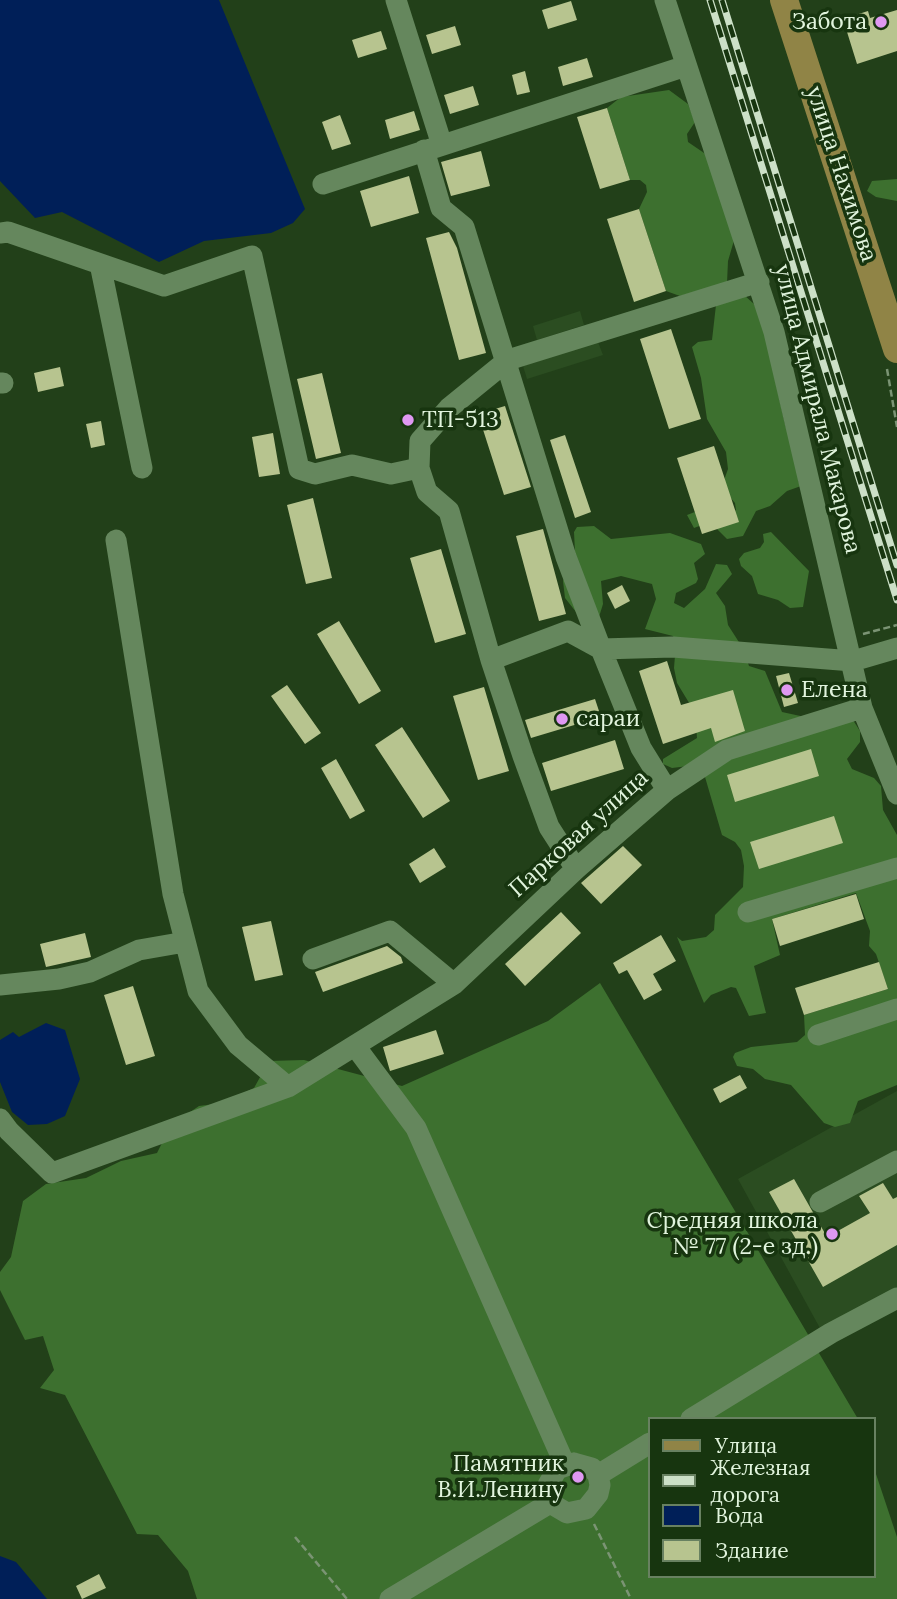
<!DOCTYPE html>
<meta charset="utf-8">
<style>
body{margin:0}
#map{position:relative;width:897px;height:1599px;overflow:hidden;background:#224019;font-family:Lora,serif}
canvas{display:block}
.legend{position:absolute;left:648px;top:1417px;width:228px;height:161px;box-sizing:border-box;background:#17350f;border:2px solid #688161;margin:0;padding:9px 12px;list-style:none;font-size:21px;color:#e1f4dd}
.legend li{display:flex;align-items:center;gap:14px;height:35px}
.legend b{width:35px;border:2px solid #688161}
</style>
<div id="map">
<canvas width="897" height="1599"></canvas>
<ul class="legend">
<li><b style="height:9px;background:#908446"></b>Улица</li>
<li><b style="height:9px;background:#cce0c7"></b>Железная дорога</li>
<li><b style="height:19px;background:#001f58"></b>Вода</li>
<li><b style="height:19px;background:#b7c48f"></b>Здание</li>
</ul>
</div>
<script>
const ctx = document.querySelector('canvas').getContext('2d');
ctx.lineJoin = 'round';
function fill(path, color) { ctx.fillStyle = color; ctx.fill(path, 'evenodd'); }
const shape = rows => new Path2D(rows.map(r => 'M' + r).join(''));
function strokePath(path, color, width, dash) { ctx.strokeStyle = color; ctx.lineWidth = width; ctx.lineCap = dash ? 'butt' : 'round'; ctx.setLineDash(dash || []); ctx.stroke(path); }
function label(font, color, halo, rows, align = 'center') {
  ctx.font = font + ' Lora,serif'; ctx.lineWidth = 7; ctx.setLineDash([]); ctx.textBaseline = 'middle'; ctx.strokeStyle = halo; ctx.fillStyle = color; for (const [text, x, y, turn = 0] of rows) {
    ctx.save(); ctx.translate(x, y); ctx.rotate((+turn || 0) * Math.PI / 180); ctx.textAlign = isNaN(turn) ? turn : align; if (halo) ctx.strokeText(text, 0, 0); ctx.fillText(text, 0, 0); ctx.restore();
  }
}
fill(shape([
 [580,311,584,325,537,340,533,326],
 [598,342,603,355,527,379,523,366],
 [897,1091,897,1289,821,1330,738,1179]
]), '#2b4d21');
fill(shape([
 [669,90,688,104,695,122,687,134,688,142,707,155,735,237,728,261,727,283,680,296,666,291,639,209,647,192,646,185,640,180,630,180,607,108,621,97],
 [897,179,897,201,876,197,867,191,872,181],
 [744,295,754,304,763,325,785,424,802,476,798,481,801,486,787,491,770,506,756,511,743,536,727,539,710,522,694,528,687,515,700,510,731,514,736,510,735,503,724,490,723,483,728,469,726,452,707,419,701,378,692,347,698,342,712,340,716,305],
 [594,526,611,539,670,533,701,544,705,554,694,563,698,579,696,583,676,593,674,603,684,608,705,589,716,564,727,565,732,574,716,593,725,606,728,625,744,650,749,666,765,671,782,712,805,717,851,717,860,731,860,742,847,759,852,769,874,778,881,786,883,810,897,835,897,1085,858,1101,850,1123,835,1127,824,1123,791,1085,765,1079,753,1069,737,1066,733,1057,735,1053,751,1047,797,1042,805,1035,804,1015,888,989,876,954,869,946,870,931,856,893,772,919,780,955,754,966,766,1013,749,1016,736,988,731,987,711,995,704,1003,677,937,682,941,706,937,714,930,715,915,743,887,744,866,741,850,735,842,722,835,705,777,688,766,672,768,663,764,663,759,697,738,696,726,691,706,677,683,674,668,676,643,673,636,645,629,656,599,652,584,621,576,601,581,603,604,599,617,580,617,565,598,563,581,575,552,574,532,577,527],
 [771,532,809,571,803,607,790,608,778,600,758,594,752,576,741,566,739,559,744,553,760,548,764,542,763,534],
 [600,983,858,1419,650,1419,650,1576,874,1576,874,1468,897,1537,897,1599,197,1599,188,1571,158,1535,137,1534,65,1395,40,1388,54,1370,43,1336,25,1340,0,1290,0,1272,11,1257,23,1201,46,1184,86,1178,121,1161,157,1153,171,1125,199,1106,222,1103,254,1088,269,1061,304,1060,402,1086,548,1021]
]), '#3d702f');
fill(shape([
 [0,0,219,0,305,209,293,223,271,233,204,241,159,262,62,212,35,218,0,181],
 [46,1023,65,1030,80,1079,65,1116,47,1124,28,1125,12,1112,0,1082,0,1040,13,1032,19,1037],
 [0,1556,16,1562,47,1599,0,1599]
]), '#001f58');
fill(shape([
 [571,1,577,20,548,29,542,10],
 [897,10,897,51,857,64,843,19,868,11,870,18],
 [455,26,461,45,432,54,426,35],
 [381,31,387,49,358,58,352,40],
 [587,58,593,77,563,86,558,67],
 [525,71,530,92,517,95,512,75],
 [473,86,479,105,450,114,444,95],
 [607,108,630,180,600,189,577,117],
 [414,111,420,130,390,139,385,120],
 [340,115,351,144,332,150,322,122],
 [481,151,490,186,451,196,441,162],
 [409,176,419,213,371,227,360,191],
 [639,209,666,291,634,302,607,219],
 [449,232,457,248,486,353,459,360,426,238],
 [671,329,701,419,669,429,640,339],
 [60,367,64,386,38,392,34,373],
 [322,373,341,453,316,459,297,379],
 [505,406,531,487,504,495,478,414],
 [101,421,105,445,91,448,86,424],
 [273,433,280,474,259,477,252,437],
 [565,435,591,512,575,518,550,440],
 [714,446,739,522,702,534,677,458],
 [313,498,332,578,306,584,287,505],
 [543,529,566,614,539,621,516,536],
 [441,549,466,634,435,643,410,558],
 [622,585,630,601,615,609,607,593],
 [339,621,381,691,359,704,317,634],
 [667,661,681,705,733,690,745,731,715,742,711,728,663,744,639,671],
 [789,673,798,703,784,707,776,676],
 [287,685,321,733,305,744,271,696],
 [484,687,509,771,478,780,453,696],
 [595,699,601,717,531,738,525,720],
 [402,727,450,801,423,818,375,745],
 [615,740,624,769,551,791,542,763],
 [811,749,819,776,735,802,727,775],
 [336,759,365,811,350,819,321,768],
 [834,816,843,843,759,869,750,842],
 [623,846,642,865,601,904,581,883],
 [434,848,446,867,420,883,409,864],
 [856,894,864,919,780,946,772,919],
 [561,912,581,933,525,986,505,964],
 [271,921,283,975,255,981,242,927],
 [85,933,91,957,46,967,40,944],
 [661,935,676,961,653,974,662,990,644,1000,627,970,619,974,613,963],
 [387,946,401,957,403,963,323,992,315,972],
 [879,962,888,989,804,1015,795,988],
 [133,986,155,1056,126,1065,104,995],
 [436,1030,444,1054,390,1071,383,1047],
 [740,1075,747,1088,720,1103,713,1089],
 [794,1179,827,1237,870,1213,859,1196,883,1183,893,1199,897,1197,897,1245,823,1287,769,1192],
 [99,1574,106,1588,82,1599,76,1586]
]), '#b7c48f');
strokePath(shape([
 [887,369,897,427],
 [863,634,897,625],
 [594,1524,631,1599],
 [295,1537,347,1599]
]), '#7b9474', 2.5, [7, 3.5]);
strokePath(shape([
 [396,0,442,145],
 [665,0,774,332,862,708,897,794],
 [424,150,441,208,464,227,566,557,601,649,641,748,667,790],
 [323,184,686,66],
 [0,233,8,232,164,286,252,256,299,469,315,474,352,465,391,474,419,468,420,441,449,408,508,360,759,282],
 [100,264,142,468],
 [0,383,3,383],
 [419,468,427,492,449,511,491,660,523,756,549,827,576,869],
 [116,540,173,894,198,991,238,1045,288,1087],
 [491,660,568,631,601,649,673,647,853,661,897,648],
 [748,912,897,868],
 [313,959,390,931,454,984],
 [0,985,59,979,90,972,139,950,185,942],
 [818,1035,897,1009],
 [355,1046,416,1128,565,1465],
 [0,1119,9,1131,52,1173,288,1087,454,984,576,869,667,790,727,750,862,708],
 [820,1202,897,1161],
 [691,1419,831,1333,897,1298],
 [574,1463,592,1468,598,1475,600,1485,598,1494,586,1509,567,1513,550,1503,548,1485,557,1469,574,1463],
 [598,1475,650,1443],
 [390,1599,550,1503]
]), '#65875d', 21);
strokePath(shape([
 [784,0,897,349]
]), '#908446', 28);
const rail = shape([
 [710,0,897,600],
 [722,0,897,565]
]);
strokePath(rail, '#cce0c7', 7);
strokePath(rail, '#17350f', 4.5, [13]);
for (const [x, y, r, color] of [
 [881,22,7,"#df98f1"],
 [408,420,7,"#df98f1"],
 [787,690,7,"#df98f1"],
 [562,719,7,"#df98f1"],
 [832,1234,7,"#df98f1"],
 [578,1477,7,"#df98f1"]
]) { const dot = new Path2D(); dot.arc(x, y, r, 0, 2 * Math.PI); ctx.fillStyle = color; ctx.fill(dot); strokePath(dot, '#17350f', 2.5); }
label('23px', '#e1f4dd', '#17350f', [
 ["Забота",867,22],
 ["ТП-513",422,420,"left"],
 ["Елена",801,690,"left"],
 ["сараи",576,719,"left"],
 ["Средняя школа",818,1221],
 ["№ 77 (2-е зд.)",818,1247],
 ["Памятник",564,1464],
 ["В.И.Ленину",564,1490]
], 'right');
label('23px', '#e1f4dd', '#17350f', [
 ["улица Нахимова",841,174,72],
 ["улица Адмирала Макарова",817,409,76],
 ["Парковая улица",579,834,-42]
]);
</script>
